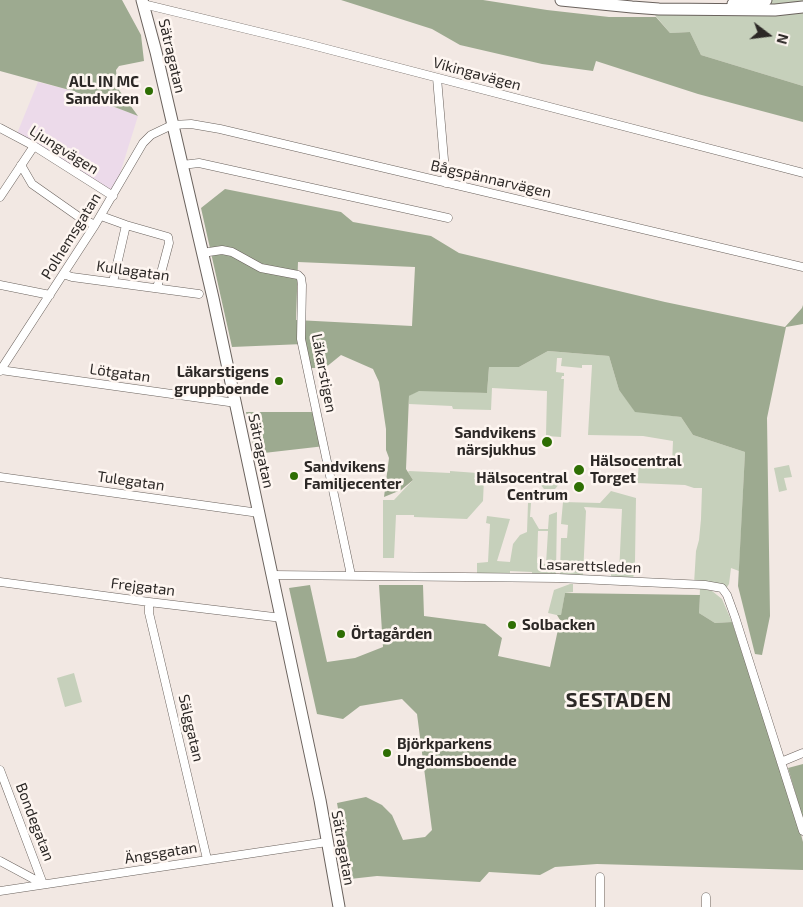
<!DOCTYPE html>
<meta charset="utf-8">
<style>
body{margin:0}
#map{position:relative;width:803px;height:907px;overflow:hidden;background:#f2e8e3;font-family:"Exo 2",sans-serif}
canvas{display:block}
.north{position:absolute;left:743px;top:10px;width:50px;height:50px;-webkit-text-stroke:4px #fef6f1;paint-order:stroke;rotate:105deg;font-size:14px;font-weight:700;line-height:20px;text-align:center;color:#2c2826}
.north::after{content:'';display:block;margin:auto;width:18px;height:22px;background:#2c2826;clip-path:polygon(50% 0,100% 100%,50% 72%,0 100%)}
</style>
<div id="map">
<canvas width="803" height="907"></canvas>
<div class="north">N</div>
</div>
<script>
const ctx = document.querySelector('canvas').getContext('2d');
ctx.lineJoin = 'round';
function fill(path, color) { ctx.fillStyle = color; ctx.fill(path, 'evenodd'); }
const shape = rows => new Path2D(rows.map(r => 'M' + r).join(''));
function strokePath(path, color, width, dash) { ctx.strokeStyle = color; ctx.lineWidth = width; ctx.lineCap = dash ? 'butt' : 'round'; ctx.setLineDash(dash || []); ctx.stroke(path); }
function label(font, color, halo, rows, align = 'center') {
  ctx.font = font + ' "Exo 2",sans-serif'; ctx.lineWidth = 5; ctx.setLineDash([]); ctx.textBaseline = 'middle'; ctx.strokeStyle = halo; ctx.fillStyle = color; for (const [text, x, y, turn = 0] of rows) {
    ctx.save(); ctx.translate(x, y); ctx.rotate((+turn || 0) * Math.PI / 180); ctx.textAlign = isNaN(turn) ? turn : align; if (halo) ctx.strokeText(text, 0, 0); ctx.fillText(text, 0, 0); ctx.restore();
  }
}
fill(shape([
 [38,82,73,91,138,116,113,196,16,136]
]), '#ecdaea');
fill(shape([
 [766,0,803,0,803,86,701,55,690,32,670,33,649,8,695,9],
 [548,351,609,356,619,390,635,411,681,417,693,435,745,452,739,571,731,568,729,584,725,590,694,584,696,551,699,540,701,519,702,488,694,488,685,485,637,483,639,465,672,464,673,441,643,436,588,435,592,365,582,365,582,368,561,366,562,358,557,358,556,372,564,373,564,376,562,376,561,379,564,379,561,437,546,436,547,391,492,388,491,410,453,409,452,406,409,404,409,396,419,390,487,393,489,367,519,367],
 [789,465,792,477,784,478,787,490,779,492,774,468],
 [409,471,450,473,450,471,477,473,474,479,484,478,483,501,467,519,414,517,414,515,396,515,394,558,383,558,383,500,394,500,413,480,408,472],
 [538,472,561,474,560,483,555,489,544,489,537,480],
 [611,491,636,498,635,561,633,581,611,580,611,574,619,574,622,509,584,507,586,511,583,576,560,574,561,538,567,538,568,525,561,524,563,502,600,503],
 [528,503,531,503,530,517,532,517,539,529,548,529,549,515,557,512,556,574,532,574,532,572,510,571,510,574,477,573,477,563,488,562,490,524,486,523,487,516,510,519,497,561,510,562,513,544,520,535,527,532],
 [538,531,548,531,546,564,537,563],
 [570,584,573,584,573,592,565,593,561,616,548,613,554,590],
 [700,588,712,591,722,599,732,622,715,623,699,613],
 [74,673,82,702,65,707,57,678]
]), '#c6d0bb');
fill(shape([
 [0,0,122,0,141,35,144,61,119,66,116,70,117,82,119,90,138,116,73,91,0,71],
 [341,0,483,0,547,10,609,17,656,17,670,33,690,32,701,55,803,86,803,122,698,94,596,61,593,71,542,64,460,45,432,29],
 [225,189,341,212,353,222,431,236,459,253,665,302,785,327,802,308,803,305,803,324,786,327,767,418,770,616,762,655,755,654,738,586,745,452,693,435,681,417,635,412,619,390,609,356,548,351,519,367,489,367,487,393,419,391,409,396,406,469,413,480,401,490,384,497,389,458,386,450,386,429,379,382,373,369,341,355,325,368,308,368,303,344,232,347,201,208],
 [298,262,415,267,412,326,296,320],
 [246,412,318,412,325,446,255,454],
 [310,585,327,662,355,658,383,647,379,585,423,585,424,616,485,624,502,638,498,656,550,667,560,620,557,615,561,615,565,593,700,595,699,613,715,623,732,622,796,816,803,842,803,870,597,864,555,867,540,875,489,872,480,882,377,876,350,879,337,803,366,797,382,805,392,815,403,840,425,837,432,830,417,714,402,699,360,706,343,719,317,714,289,588],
 [803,764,803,819,788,768]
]), '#9daa90');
const street = shape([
 [143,4,304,43,803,173],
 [437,78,446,183],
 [0,128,34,146,113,196],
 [21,165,32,184,79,217,95,225],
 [182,165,199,163,448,218],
 [0,197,34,146],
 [101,216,126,225],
 [202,253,222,250,232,252,261,268,298,275,301,278,302,285,301,339,351,575],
 [63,274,72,277,199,294],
 [113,282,126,225,168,237,169,243,157,288],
 [0,285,50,295],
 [0,370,236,403],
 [0,371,95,225,143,143,151,135,172,125,191,124,220,129,803,267],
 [0,477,259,513],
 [273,575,558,578,705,585,722,588,727,595,735,617,803,831],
 [0,582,149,602,282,618],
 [149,602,149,613,207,859],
 [781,762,803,753],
 [0,770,43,884],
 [0,861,43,884],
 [0,891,327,842],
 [600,907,600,877],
 [706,907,706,897]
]);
const secondary = shape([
 [142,0,156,52,213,298,320,800,339,907],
 [561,0,632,7,659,9,775,10,803,7],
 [733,4,766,0]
]);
strokePath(street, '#6a625d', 9);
strokePath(secondary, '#6a625d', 13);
strokePath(street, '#fff', 8);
strokePath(secondary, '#fff', 11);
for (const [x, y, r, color] of [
 [149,91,5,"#2e6e03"],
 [279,381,5,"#2e6e03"],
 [547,442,6,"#2e6e03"],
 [579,470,6,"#2e6e03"],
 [294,476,5,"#2e6e03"],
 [579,487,6,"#2e6e03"],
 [512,625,5,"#2e6e03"],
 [341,634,5,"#2e6e03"],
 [387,753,5,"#2e6e03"]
]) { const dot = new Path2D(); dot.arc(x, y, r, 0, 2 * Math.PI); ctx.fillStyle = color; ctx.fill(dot); strokePath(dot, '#fef6f1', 2); }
label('15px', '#2c2826', '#fef6f1', [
 ["Sätragatan",172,56,77],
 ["Vikingavägen",477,74,15],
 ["Ljungvägen",64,150,32],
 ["Bågspännarvägen",491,179,13],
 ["Polhemsgatan",71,236,-58],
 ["Kullagatan",133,271,8],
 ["Lötgatan",120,373,8],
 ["Läkarstigen",324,373,79],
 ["Sätragatan",261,451,78],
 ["Tulegatan",131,481,8],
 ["Lasarettsleden",590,566,2],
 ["Frejgatan",143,587,7],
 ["Sälggatan",191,728,77],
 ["Bondegatan",35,822,69],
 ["Sätragatan",343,848,80],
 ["Ängsgatan",161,853,-9]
]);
label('bold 15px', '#2c2826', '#fef6f1', [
 ["ALL IN MC",139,82,"right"],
 ["Sandviken",139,99,"right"],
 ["Läkarstigens",269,372,"right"],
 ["gruppboende",269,389,"right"],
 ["Sandvikens",536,433,"right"],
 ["närsjukhus",536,450,"right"],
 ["Hälsocentral",590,461],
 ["Torget",590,478],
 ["Sandvikens",304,467],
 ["Familjecenter",304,484],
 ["Hälsocentral",568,478,"right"],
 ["Centrum",568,495,"right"],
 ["Solbacken",522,625],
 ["Örtagården",351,634],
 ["Björkparkens",397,744],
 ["Ungdomsboende",397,761]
], 'left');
ctx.letterSpacing = '1px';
label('bold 20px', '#2c2826', '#fef6f1', [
 ["SESTADEN",619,700]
]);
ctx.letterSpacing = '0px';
</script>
